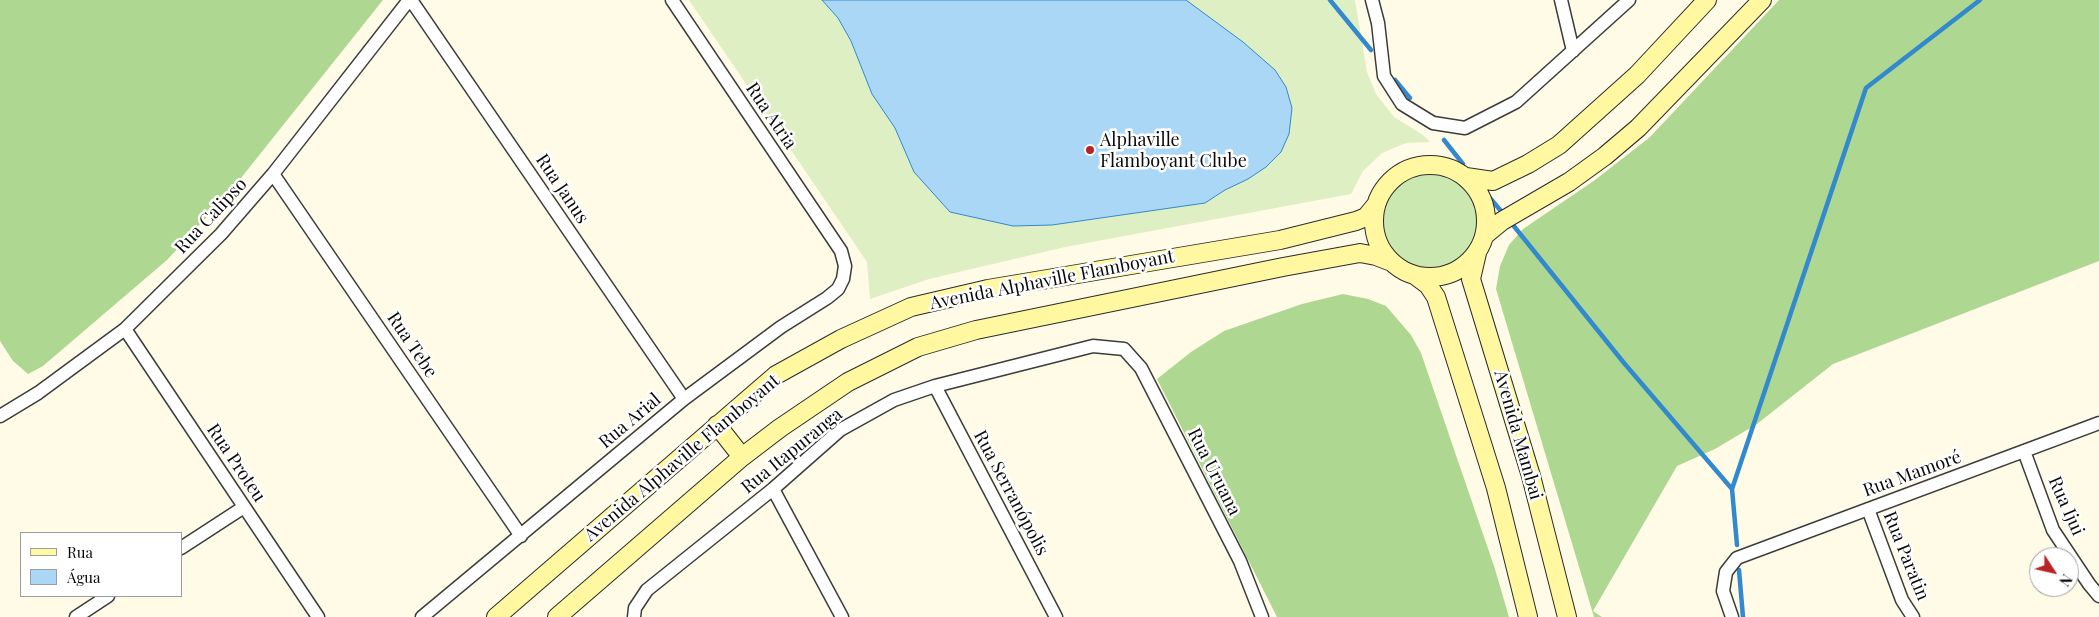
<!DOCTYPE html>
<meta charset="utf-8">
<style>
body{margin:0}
#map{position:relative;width:2099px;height:617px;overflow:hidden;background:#fffbe6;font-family:"Playfair Display",serif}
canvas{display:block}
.legend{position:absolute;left:20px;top:532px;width:162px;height:65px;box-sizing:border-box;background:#fff;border:1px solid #9d9d9d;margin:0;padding:6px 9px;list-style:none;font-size:15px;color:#090909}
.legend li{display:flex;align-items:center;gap:10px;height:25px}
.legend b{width:25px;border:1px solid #9d9d9d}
.north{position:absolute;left:2029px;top:547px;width:50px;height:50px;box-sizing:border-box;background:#fff;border:1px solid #9d9d9d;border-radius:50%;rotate:125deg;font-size:14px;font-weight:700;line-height:20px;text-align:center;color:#090909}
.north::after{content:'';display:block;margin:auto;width:18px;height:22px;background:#b82324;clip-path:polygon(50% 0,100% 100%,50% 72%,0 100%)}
</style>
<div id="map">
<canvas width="2099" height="617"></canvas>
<ul class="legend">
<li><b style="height:6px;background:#fff8a1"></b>Rua</li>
<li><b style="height:14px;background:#abd7f6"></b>Água</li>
</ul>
<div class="north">N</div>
</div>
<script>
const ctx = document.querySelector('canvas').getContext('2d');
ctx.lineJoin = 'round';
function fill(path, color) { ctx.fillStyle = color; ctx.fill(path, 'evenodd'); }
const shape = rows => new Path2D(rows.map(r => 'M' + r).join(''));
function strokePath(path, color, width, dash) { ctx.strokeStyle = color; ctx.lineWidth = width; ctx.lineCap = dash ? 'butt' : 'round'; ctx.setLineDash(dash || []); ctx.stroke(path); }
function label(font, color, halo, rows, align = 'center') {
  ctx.font = font + ' "Playfair Display",serif'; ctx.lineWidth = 5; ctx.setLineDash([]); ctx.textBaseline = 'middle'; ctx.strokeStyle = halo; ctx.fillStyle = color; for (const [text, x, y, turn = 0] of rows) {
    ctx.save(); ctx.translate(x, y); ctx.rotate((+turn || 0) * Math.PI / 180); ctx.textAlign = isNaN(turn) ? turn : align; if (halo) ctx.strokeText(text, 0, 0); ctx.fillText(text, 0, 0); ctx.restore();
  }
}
fill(shape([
 '1383 222a47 47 0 1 1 94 0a47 47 0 1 1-94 0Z'
]), '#cbe8b1');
fill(shape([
 [0,0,383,0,229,193,167,260,43,366,28,374,13,361,0,341],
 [1779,0,2099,0,2099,261,1833,364,1757,424,1715,449,1677,466,1593,611,1602,617,1594,617,1496,289,1500,266,1509,245,1523,229,1595,180,1650,137],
 [1343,294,1368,299,1386,306,1411,335,1421,353,1495,569,1509,617,1277,617,1157,379,1191,352,1224,331,1302,304]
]), '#aed891');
fill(shape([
 [689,0,1355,0,1367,72,1376,94,1394,117,1423,135,1430,142,1406,143,1382,153,1363,171,1351,194,1065,247,929,279,870,299,867,262]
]), '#deefc3');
const water = shape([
 [822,0,1186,0,1243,42,1275,70,1286,87,1292,108,1289,134,1281,152,1266,167,1248,179,1225,190,1205,203,1052,225,1013,226,950,212,914,172,895,128,872,94,851,41,838,18,822,0]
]);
fill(water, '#abd7f6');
strokePath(water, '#3289cd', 1);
strokePath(shape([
 [1330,0,1371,50],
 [1395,80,1410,98],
 [1444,140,1463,164],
 [1490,198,1501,211],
 [1513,225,1624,363,1732,489],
 [1737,545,1732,489,1866,88,1980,0],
 [1739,570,1743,617]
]), '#3289cd', 4.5);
const street = shape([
 [411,0,684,399],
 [1372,0,1378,23,1384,76,1402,104,1433,123,1465,128,1516,102,1629,0],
 [1561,0,1573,51],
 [273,174,521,536],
 [125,329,318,617],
 [935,386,1056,617],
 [0,416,38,393,125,329,221,234,273,174,409,0],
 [2024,451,2053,530,2089,584,2099,596],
 [773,489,842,617],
 [1868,509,1902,600,1913,617],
 [181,548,244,507],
 [76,617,108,596],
 [422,617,684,399,781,327,827,298,838,289,843,279,845,266,841,251,672,0],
 [634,617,635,608,647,590,773,489,840,430,894,400,935,386,1093,346,1124,349,1141,368,1240,561,1262,617],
 [1732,617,1723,591,1726,572,1737,558,2099,423]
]);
const secondary = shape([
 '1374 221a56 56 0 1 1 112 0a56 56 0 1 1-112 0Z',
 [1466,177,1493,181,1528,164,1559,145,1637,75,1707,0],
 [1485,235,1502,221,1569,182,1605,156,1638,128,1762,0],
 [1477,253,1471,279,1531,476,1567,617],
 [1416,276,1428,285,1436,297,1496,488,1528,617],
 [717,425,742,457],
 [496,617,776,375,841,339,911,307,988,289,1280,240,1356,221,1366,217,1375,206],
 [557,617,742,457,780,428,848,382,918,347,976,330,1283,267,1360,253,1376,256,1389,261]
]);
strokePath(street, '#3c3c3c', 15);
strokePath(secondary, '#2b2b2b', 20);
strokePath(street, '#fff', 12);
strokePath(secondary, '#fff8a1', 18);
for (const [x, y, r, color] of [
 [1090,150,5,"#b82324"]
]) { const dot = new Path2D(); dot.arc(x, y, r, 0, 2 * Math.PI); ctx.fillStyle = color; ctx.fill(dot); strokePath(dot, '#fff', 2); }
label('18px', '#090909', '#fff', [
 ["Rua Atria",771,116,56],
 ["Rua Janus",562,189,56],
 ["Rua Calipso",211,216,-47],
 ["Avenida Alphaville Flamboyant",1052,280,-11],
 ["Rua Tebe",412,345,56],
 ["Rua Arial",630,421,-40],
 ["Avenida Mambai",1518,435,74],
 ["Rua Itapuranga",792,451,-39],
 ["Avenida Alphaville Flamboyant",682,458,-40],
 ["Rua Proteu",236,463,56],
 ["Rua Uruana",1214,472,63],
 ["Rua Mamoré",1912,474,-20],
 ["Rua Serranópolis",1011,493,62],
 ["Rua Ijui",2066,506,66],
 ["Rua Paratin",1906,556,68]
]);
label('18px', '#090909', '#fff', [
 ["Alphaville",1100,140],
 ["Flamboyant Clube",1100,161]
], 'left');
</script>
